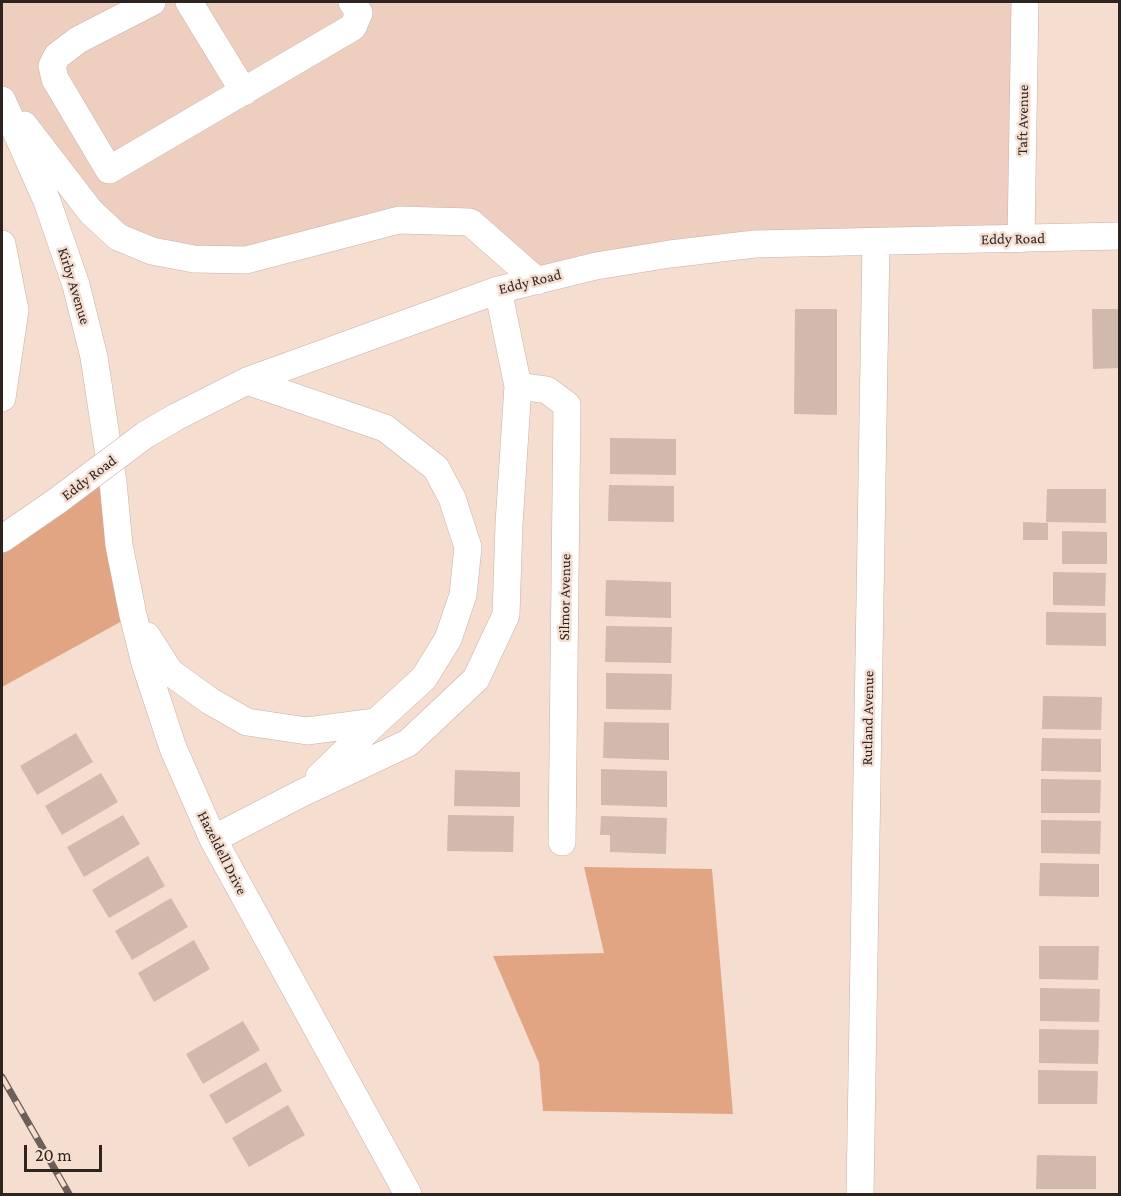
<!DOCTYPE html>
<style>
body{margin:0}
#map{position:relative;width:1121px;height:1196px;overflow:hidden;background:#f5ddd0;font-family:"Crimson Pro",serif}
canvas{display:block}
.frame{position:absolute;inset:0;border:3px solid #2d2420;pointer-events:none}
.scale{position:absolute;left:24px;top:1145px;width:78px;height:27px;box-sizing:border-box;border:3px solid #2d2420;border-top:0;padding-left:8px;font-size:18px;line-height:21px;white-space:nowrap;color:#2d2420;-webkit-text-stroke:4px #f5ddd0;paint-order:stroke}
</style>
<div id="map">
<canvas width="1121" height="1196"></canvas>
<div class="frame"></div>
<div class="scale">20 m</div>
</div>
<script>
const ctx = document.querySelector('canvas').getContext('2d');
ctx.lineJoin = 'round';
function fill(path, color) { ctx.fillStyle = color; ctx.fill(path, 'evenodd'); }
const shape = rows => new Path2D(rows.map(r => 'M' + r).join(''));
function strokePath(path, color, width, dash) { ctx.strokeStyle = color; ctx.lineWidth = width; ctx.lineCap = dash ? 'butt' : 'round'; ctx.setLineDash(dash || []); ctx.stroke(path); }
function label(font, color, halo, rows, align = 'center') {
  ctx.font = font + ' "Crimson Pro",serif'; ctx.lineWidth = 5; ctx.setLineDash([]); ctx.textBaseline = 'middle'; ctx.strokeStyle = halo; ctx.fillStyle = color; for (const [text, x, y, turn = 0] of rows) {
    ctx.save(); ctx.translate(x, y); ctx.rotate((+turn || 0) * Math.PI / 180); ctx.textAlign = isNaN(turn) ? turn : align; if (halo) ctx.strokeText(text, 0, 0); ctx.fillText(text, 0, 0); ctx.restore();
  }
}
fill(shape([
 [2,2,1025,2,1021,239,876,242,537,281,470,222,399,220,246,260,118,237,2,96]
]), '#eecfbf');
fill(shape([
 [109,462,133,615,2,687,2,539],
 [584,867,712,869,733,1114,543,1111,539,1063,493,956,604,953]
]), '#e2a584');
fill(shape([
 [795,309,837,309,837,415,794,414],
 [1092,309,1120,309,1120,368,1093,369],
 [610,438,676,439,676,475,610,474],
 [609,485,674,486,674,522,608,521],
 [1047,489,1106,489,1106,523,1046,522],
 [1023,522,1048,523,1048,540,1023,540],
 [1062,531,1107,532,1107,564,1062,564],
 [1053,572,1106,573,1105,606,1053,605],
 [606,580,671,582,671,618,605,616],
 [1046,612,1106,613,1106,646,1046,645],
 [606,626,672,627,671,663,605,662],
 [606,673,672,674,671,710,606,709],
 [1043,696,1102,697,1101,730,1042,729],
 [604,722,669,723,669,760,603,758],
 [76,733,93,762,37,795,20,766],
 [1042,738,1101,739,1101,772,1041,771],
 [601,769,667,771,667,807,601,805],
 [455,770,520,772,520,807,454,806],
 [101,773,118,802,62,835,45,806],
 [1041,779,1101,780,1100,813,1041,813],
 [123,815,140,844,84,877,67,847],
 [448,815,514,816,513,852,447,851],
 [601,816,667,818,666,854,610,852,610,835,600,835],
 [1041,820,1101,821,1100,854,1041,853],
 [148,856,165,886,109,918,92,890],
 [1040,863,1099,864,1099,897,1039,896],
 [171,898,188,927,132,960,115,931],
 [194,940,210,969,154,1002,138,973],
 [1039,946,1099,946,1098,980,1039,979],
 [1040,988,1100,989,1099,1022,1040,1021],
 [243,1021,260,1050,203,1084,186,1054],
 [1039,1029,1099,1030,1098,1064,1039,1063],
 [266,1062,282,1091,226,1124,209,1095],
 [1038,1070,1098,1071,1097,1104,1038,1104],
 [288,1105,305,1135,249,1167,232,1138],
 [1037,1155,1096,1156,1096,1189,1036,1189]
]), '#d0b9ad');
const minor = shape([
 [152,2,78,40,57,56,52,66,55,79,109,170,353,27,359,13,352,2],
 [189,2,244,92],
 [2,100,47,201,76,285,94,357,113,482,119,545,133,615,145,663,173,748,213,839,408,1194],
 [24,125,91,212,118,237,152,251,194,259,246,260,399,220,470,222,537,281],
 [1021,239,1025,2],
 [2,244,15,310,2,398],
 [518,386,547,390,567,405,562,842],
 [145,435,176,417,247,381,498,290,596,266,670,254,755,244,1120,236],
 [2,539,57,501],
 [147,636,170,672,210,701,247,722,307,731,376,722,424,678,448,639,463,595,468,547,452,498,436,468,385,428,247,381],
 [319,777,376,722],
 [213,839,302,793,408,743,476,679,506,615,509,524,518,386,498,290],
 [860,1194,876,242]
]);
strokePath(minor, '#c8b1a5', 28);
strokePath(minor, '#fff', 27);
const rail = shape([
 [2,1077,69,1194]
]);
strokePath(rail, '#6c5e58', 7);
strokePath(rail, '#f5ddd0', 4.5, [14]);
const minorBridge = shape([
 [57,501,145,435]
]);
strokePath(minorBridge, '#c8b1a5', 28, []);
strokePath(minorBridge, '#fff', 27);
label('15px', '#2d2420', '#f5ddd0', [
 ["Taft Avenue",1023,120,-89],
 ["Eddy Road",1013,239,-1],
 ["Eddy Road",530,282,-14],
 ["Kirby Avenue",74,286,73],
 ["Eddy Road",89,478,-37],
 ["Silmor Avenue",565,597,-89],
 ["Rutland Avenue",868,718,-89],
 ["Hazeldell Drive",222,853,63]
]);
</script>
